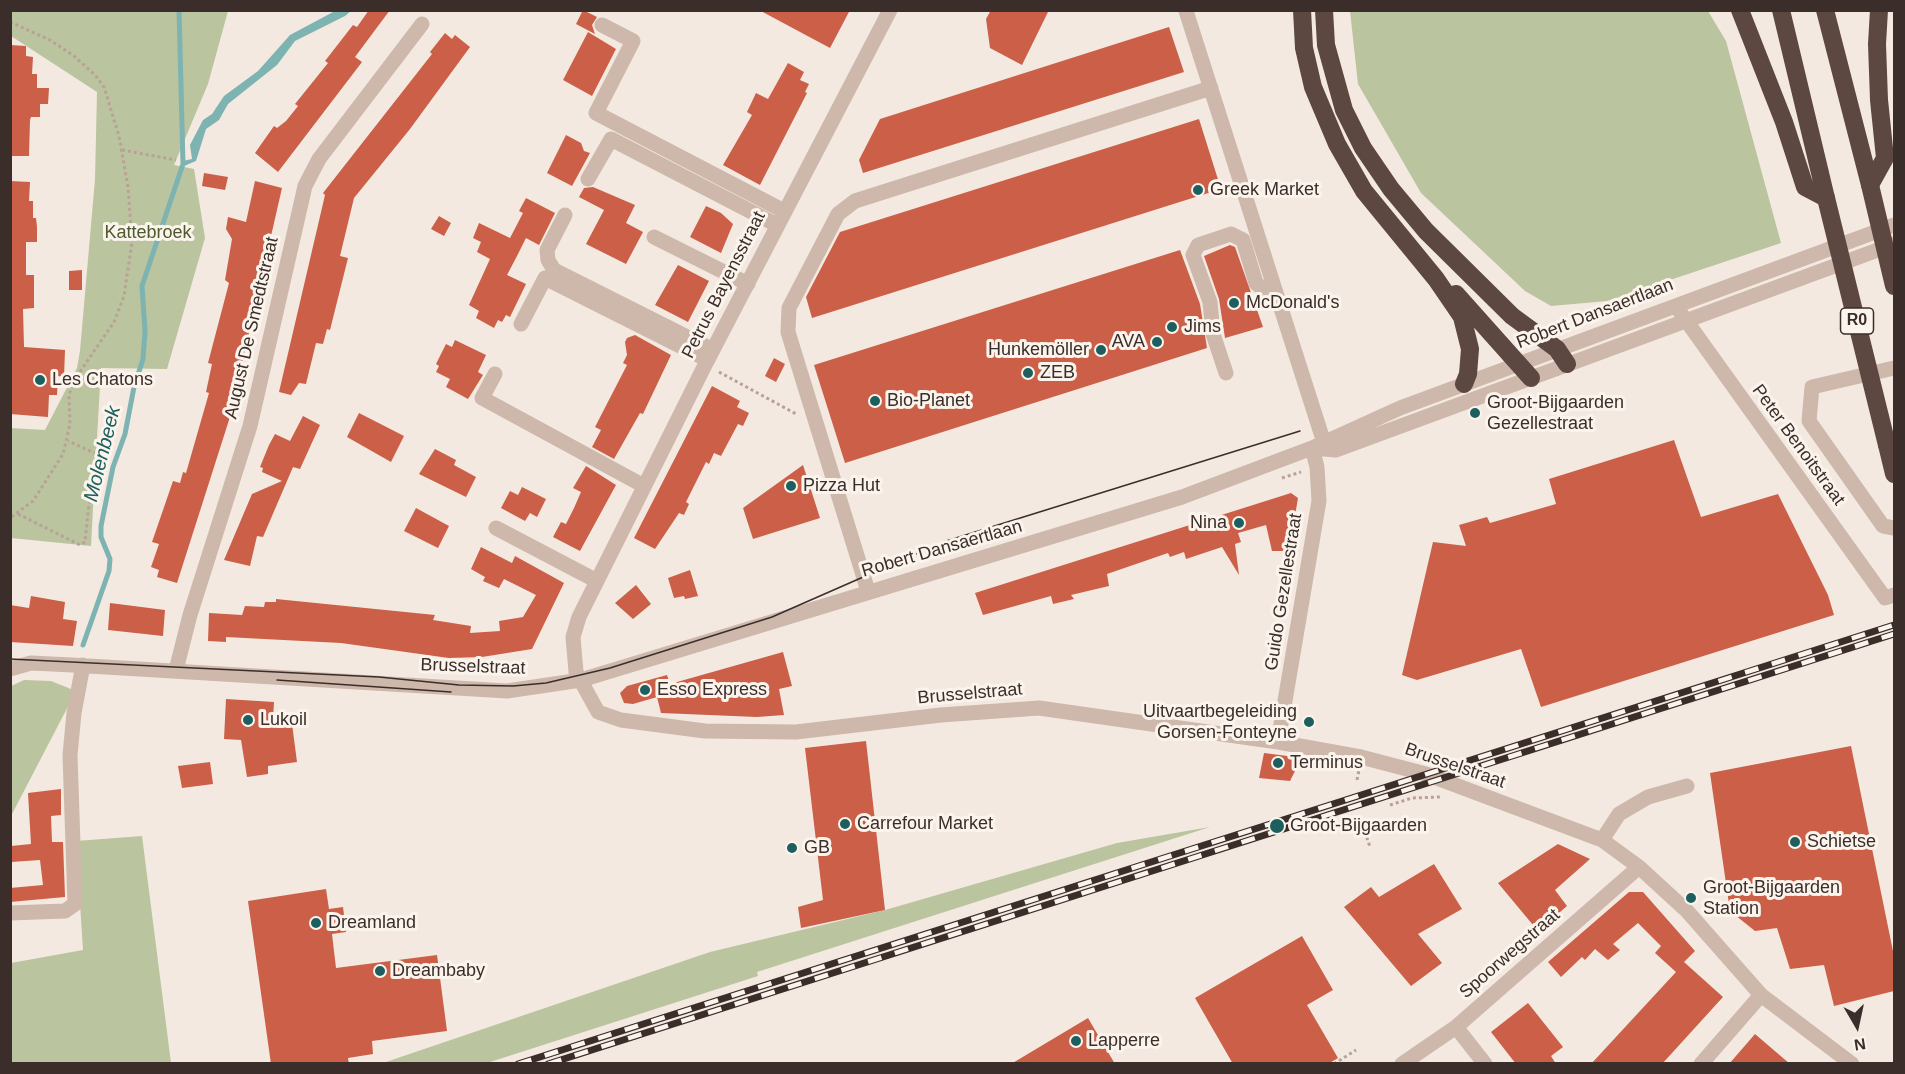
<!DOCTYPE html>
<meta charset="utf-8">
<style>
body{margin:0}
#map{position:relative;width:1905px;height:1074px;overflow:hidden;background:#f4e9e0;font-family:Arial,sans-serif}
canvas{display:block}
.frame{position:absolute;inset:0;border:12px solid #3b2e2a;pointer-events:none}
.north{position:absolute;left:1827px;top:996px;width:60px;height:60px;-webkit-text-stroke:4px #fbf4ed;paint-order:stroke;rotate:171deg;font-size:16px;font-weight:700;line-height:24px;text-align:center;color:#3b2e2a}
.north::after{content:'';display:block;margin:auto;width:21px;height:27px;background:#3b2e2a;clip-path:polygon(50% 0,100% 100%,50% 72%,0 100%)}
</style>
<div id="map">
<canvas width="1905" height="1074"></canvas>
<div class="frame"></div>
<div class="north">N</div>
</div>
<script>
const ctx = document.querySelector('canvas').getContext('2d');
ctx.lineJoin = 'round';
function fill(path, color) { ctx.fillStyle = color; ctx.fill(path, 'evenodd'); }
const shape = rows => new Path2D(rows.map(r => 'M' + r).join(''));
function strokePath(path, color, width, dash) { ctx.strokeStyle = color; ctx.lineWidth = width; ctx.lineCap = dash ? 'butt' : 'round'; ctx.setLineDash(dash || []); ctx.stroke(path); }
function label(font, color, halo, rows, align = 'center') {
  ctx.font = font + ' Arial,sans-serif'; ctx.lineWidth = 6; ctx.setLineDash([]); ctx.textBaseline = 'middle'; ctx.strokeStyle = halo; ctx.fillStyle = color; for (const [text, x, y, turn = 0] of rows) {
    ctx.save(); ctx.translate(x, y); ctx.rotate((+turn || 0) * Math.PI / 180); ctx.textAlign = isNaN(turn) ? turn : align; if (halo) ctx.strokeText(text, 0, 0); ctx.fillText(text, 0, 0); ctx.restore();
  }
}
fill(shape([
 [11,11,228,11,208,84,174,165,194,169,205,238,167,369,101,368,96,456,99,458,95,471,91,546,11,538,10,428,45,430,77,368,80,351,95,179,97,92,11,36],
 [1350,11,1708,11,1726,41,1781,243,1607,301,1551,306,1525,291,1421,193,1358,84],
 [24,680,51,681,76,691,11,816,11,686],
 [1210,827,757,972,758,976,487,1063,380,1064,710,952,885,910,1117,843],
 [142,836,171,1063,11,1064,11,963,83,950,76,841]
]), '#bac49f');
fill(shape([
 [335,11,351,11,345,16,295,41,277,65,228,104,219,120,206,129,196,161,184,166,183,161,192,159,190,145,203,120,212,114,224,96,258,71,290,35]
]), '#7db3b1');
strokePath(shape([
 [83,645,109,571,110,559,101,537,101,526,113,467,125,434,134,387,143,359,145,331,142,286,183,164,179,10]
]), '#7db3b1', 5);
fill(shape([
 [369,10,390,10,355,57,362,62,278,172,255,153,274,126,277,128,286,121,298,106,295,104,328,63,325,61,353,25,357,27],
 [583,10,597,17,592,25,595,34,576,24],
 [759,10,850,10,830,48],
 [991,10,1049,10,1022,65,990,48,986,19],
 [1169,27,1184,72,863,173,859,160,880,119],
 [588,32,616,49,592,96,563,80],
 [445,33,452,39,455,35,470,47,410,129,354,198,340,256,348,258,330,330,327,329,323,344,316,343,306,384,299,383,291,395,279,392,325,195,323,193,432,54,430,52],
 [10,45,26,46,26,56,33,57,32,74,37,74,37,88,49,88,48,104,40,104,40,117,31,117,30,120,29,156,10,156],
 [788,63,804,72,800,80,809,84,805,92,807,93,760,185,723,165,752,115,747,112,756,93,768,99],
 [1199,119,1221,189,812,318,806,297,840,232],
 [566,135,581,143,584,151,590,153,572,186,547,173],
 [204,173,228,177,225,190,202,186],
 [10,181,30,182,29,201,33,201,33,218,36,218,37,227,37,242,26,242,26,275,34,275,34,308,23,309,24,347,65,350,64,377,58,376,57,395,49,395,48,417,10,414],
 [255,181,282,188,229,420,177,583,157,577,159,570,151,567,159,544,152,542,173,481,180,483,183,472,186,473,209,393,206,392,212,364,208,363,229,283,225,280,232,239,226,229,228,217,246,222],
 [593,187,635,205,626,223,643,232,626,264,586,244,604,210,579,197,584,188],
 [526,198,555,213,539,245,526,238,517,256,507,275,526,284,510,317,506,315,502,322,498,320,494,328,476,318,479,311,469,305,490,259,477,252,481,242,473,238,479,223,510,238,523,213,519,211],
 [706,206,721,213,733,224,721,253,690,237],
 [439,216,451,223,444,236,431,229],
 [1230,245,1235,247,1263,327,1225,338,1219,299,1204,256],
 [1180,250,1200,304,1207,348,845,463,814,365],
 [678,265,709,281,688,322,655,305],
 [82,270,82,290,69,290,69,271],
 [635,335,671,355,643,414,640,413,614,459,592,447,601,430,595,427,627,365,623,363,627,355,625,342,627,338],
 [455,340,486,355,478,372,483,375,468,399,446,387,450,379,436,372,439,366,436,364,446,344,452,347],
 [774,358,785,364,776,382,765,376],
 [712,386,740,401,737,407,749,413,743,426,738,424,721,456,714,453,709,464,706,462,686,502,689,504,684,515,679,513,655,549,634,538],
 [359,413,404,436,391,462,347,437],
 [303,416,320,425,300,469,293,467,263,537,257,536,250,566,224,560,252,494,282,481,262,472,263,468,260,467,269,445,275,434,290,441],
 [1674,440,1701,517,1778,494,1828,595,1834,615,1541,707,1521,649,1417,680,1402,675,1433,542,1466,546,1459,525,1487,517,1490,523,1556,504,1549,479],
 [435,449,456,460,454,465,476,477,466,497,419,474],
 [803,465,820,518,753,539,743,508],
 [586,466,616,485,580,551,553,537,561,522,566,524,574,508,581,492,573,488],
 [522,487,546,499,537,517,530,513,525,521,501,508,510,491,518,495],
 [1291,493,1298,498,1289,551,1272,551,1266,525,1238,533,1241,542,1235,544,1239,575,1222,547,1186,559,1184,552,1170,557,1168,553,1107,574,1109,586,1071,595,1074,599,1053,604,1051,596,983,615,975,593],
 [416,508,449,526,438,548,404,531],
 [481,547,512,563,515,556,564,583,532,649,482,657,449,658,341,643,226,637,226,642,208,641,209,613,242,615,245,606,264,607,265,602,276,602,276,599,435,615,433,620,471,626,470,633,500,631,499,621,523,617,536,595,504,579,499,588,483,581,485,577,471,569],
 [690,570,698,596,685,599,684,596,674,598,668,578],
 [636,585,651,604,633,619,615,603],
 [31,596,65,602,63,619,77,621,73,646,10,642,10,605,29,608],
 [110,603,165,610,163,636,108,630],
 [783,652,792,686,779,689,784,715,757,717,661,713,657,697,633,704,624,703,620,693,627,686,667,675,670,684],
 [226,699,274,702,273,719,291,716,297,762,268,766,268,774,247,777,241,740,224,739],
 [866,741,885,910,801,928,798,907,823,900,805,748],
 [1851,746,1894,956,1894,991,1834,1006,1824,965,1790,969,1777,928,1755,931,1730,911,1710,773],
 [1264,753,1295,757,1299,763,1290,781,1259,778],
 [210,762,213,784,182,788,178,766],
 [61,789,61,815,51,816,52,842,63,842,65,897,10,902,10,888,43,885,40,860,11,862,11,846,31,844,28,793],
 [1558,844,1590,859,1555,890,1567,906,1538,931,1498,883],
 [1434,864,1462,909,1418,934,1442,963,1411,986,1344,907,1371,887,1379,897],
 [326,889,329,909,343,907,346,932,332,934,336,968,437,955,447,1031,372,1041,373,1054,348,1058,349,1064,271,1064,248,901],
 [1629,892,1643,892,1695,951,1684,962,1723,997,1662,1064,1591,1064,1676,972,1655,953,1661,946,1638,923,1613,944,1620,950,1608,960,1595,949,1585,960,1582,957,1561,977,1548,962],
 [1302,936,1333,990,1307,1005,1338,1058,1328,1064,1233,1064,1195,998],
 [1528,1003,1563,1047,1551,1056,1556,1064,1516,1064,1491,1032],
 [1088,1018,1115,1064,1011,1064],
 [1755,1034,1790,1064,1729,1064]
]), '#cb5f47');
strokePath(shape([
 [10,22,50,40,74,56,95,75,104,87,119,136,128,187,132,242,124,296,114,322,75,379,69,395,70,424,63,454,33,501,10,518],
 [122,150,176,160],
 [719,372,798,415],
 [1282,478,1301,472],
 [18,514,80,545,85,542,89,504,101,456,68,441],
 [1357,780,1359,770],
 [1390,805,1412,798,1440,797],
 [1361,820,1370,847],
 [1334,1064,1356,1050]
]), '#b9a295', 3, [3, 3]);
strokePath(shape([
 [890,10,705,365,579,617,573,637,576,672,598,712,621,720,705,731,796,732,941,715,1039,708,1278,742,1361,757,1426,774,1602,840,1639,867,1687,911,1761,995,1852,1064],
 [1186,11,1326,449],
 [602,25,633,41,596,113,784,211],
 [588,179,611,139,777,225],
 [565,215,547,250,548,260,554,270,713,350],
 [654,237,748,284],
 [1680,312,1885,598,1894,595],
 [521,324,545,278,708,360],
 [1894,368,1812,387,1809,421,1883,526,1894,528],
 [1226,373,1213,334,1210,302,1193,255,1198,245,1231,234,1243,240,1256,283,1280,304],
 [495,374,482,398,644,486],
 [1312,448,1336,450,1894,244],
 [496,528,597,581],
 [868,591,788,332,789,308,838,214,855,201,1211,88],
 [10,669,31,663,72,665,507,691,581,680,1182,497,1312,448,1400,408,1894,225],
 [176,670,190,615,250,426,305,186,319,159,422,24],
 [1278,742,1319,501,1317,467,1312,448],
 [1602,840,1619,814,1648,797,1687,786],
 [10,913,65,911,75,904,70,755,74,713,83,665],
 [1456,1027,1485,1064],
 [1402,1064,1456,1027,1639,867],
 [1701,1064,1761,995]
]), '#cdb8ab', 15);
strokePath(shape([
 [1302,10,1304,48,1313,87,1337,144,1364,191,1436,279,1462,317,1470,349,1468,374,1464,384],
 [1324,10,1326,45,1344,110,1363,148,1391,189,1426,231,1512,316,1557,349,1567,364],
 [1740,10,1784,122,1805,187,1826,198],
 [1781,10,1826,198],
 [1825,10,1870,185],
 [1870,185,1885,158,1879,100,1877,44,1879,10],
 [1456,294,1531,378],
 [1887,445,1894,474]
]), '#5c4841', 18);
strokePath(shape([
 [10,659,379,677,459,685,513,686,546,683,610,668,772,617,943,542,1300,431],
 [277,680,451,692]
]), '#3b2e2a', 1.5);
const rail = shape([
 [518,1064,1894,625],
 [548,1064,1894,634]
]);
strokePath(rail, '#3b2e2a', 7);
strokePath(rail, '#fbf4ed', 4.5, [14]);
strokePath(shape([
 [1870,185,1894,286],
 [1826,198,1887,445]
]), '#5c4841', 18);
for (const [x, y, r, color] of [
 [1198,190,6,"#1d5f5f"],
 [1234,303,6,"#1d5f5f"],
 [1172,327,6,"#1d5f5f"],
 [1157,342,6,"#1d5f5f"],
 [1101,350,6,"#1d5f5f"],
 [1028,373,6,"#1d5f5f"],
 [40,380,6,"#1d5f5f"],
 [875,401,6,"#1d5f5f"],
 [1475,413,6,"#1d5f5f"],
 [791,486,6,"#1d5f5f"],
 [1239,523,6,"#1d5f5f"],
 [645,690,6,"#1d5f5f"],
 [248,720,6,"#1d5f5f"],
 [1309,722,6,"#1d5f5f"],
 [1278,763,6,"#1d5f5f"],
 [845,824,6,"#1d5f5f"],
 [1277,826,8,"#1d5f5f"],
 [1795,842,6,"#1d5f5f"],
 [792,848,6,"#1d5f5f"],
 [1691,898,6,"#1d5f5f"],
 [316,923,6,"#1d5f5f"],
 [380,971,6,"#1d5f5f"],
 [1076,1041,6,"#1d5f5f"]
]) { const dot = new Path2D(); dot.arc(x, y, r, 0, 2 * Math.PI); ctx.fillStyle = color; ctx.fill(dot); strokePath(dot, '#fbf4ed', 2); }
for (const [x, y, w] of [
 [1857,321,33]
]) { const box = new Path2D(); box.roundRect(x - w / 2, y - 13, w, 26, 4.5); ctx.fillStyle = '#fbf4ed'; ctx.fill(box); strokePath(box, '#3b2e2a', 1.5); }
label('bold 16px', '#3b2e2a', null, [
 ["R0",1857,321]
]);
label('18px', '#3b2e2a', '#fbf4ed', [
 ["Greek Market",1210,190],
 ["McDonald's",1246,303],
 ["Jims",1184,327],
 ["AVA",1145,342,"right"],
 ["Hunkemöller",1089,350,"right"],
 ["ZEB",1040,373],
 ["Les Chatons",52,380],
 ["Bio-Planet",887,401],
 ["Groot-Bijgaarden",1487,403],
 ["Gezellestraat",1487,424],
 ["Pizza Hut",803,486],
 ["Nina",1227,523,"right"],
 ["Esso Express",657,690],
 ["Uitvaartbegeleiding",1297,712,"right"],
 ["Gorsen-Fonteyne",1297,733,"right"],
 ["Lukoil",260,720],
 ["Terminus",1290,763],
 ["Carrefour Market",857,824],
 ["Groot-Bijgaarden",1290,826],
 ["Schietse",1807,842],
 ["GB",804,848],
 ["Groot-Bijgaarden",1703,888],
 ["Station",1703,909],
 ["Dreamland",328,923],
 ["Dreambaby",392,971],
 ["Lapperre",1088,1041]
], 'left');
label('18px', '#4d5a2d', '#fbf4ed', [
 ["Kattebroek",148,233]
]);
label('18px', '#3b2e2a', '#fbf4ed', [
 ["Petrus Bayensstraat",724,285,-63],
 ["Robert Dansaertlaan",1595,314,-21],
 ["August De Smedtstraat",252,328,-77],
 ["Peter Benoitstraat",1798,445,54],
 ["Robert Dansaertlaan",942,549,-16],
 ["Guido Gezellestraat",1284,592,-81],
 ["Brusselstraat",473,667,2],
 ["Brusselstraat",970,694,-5],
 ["Brusselstraat",1455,766,19],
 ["Spoorwegstraat",1510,954,-41]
]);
label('italic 20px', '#1d5f5f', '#fbf4ed', [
 ["Molenbeek",103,454,-76]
]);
</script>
